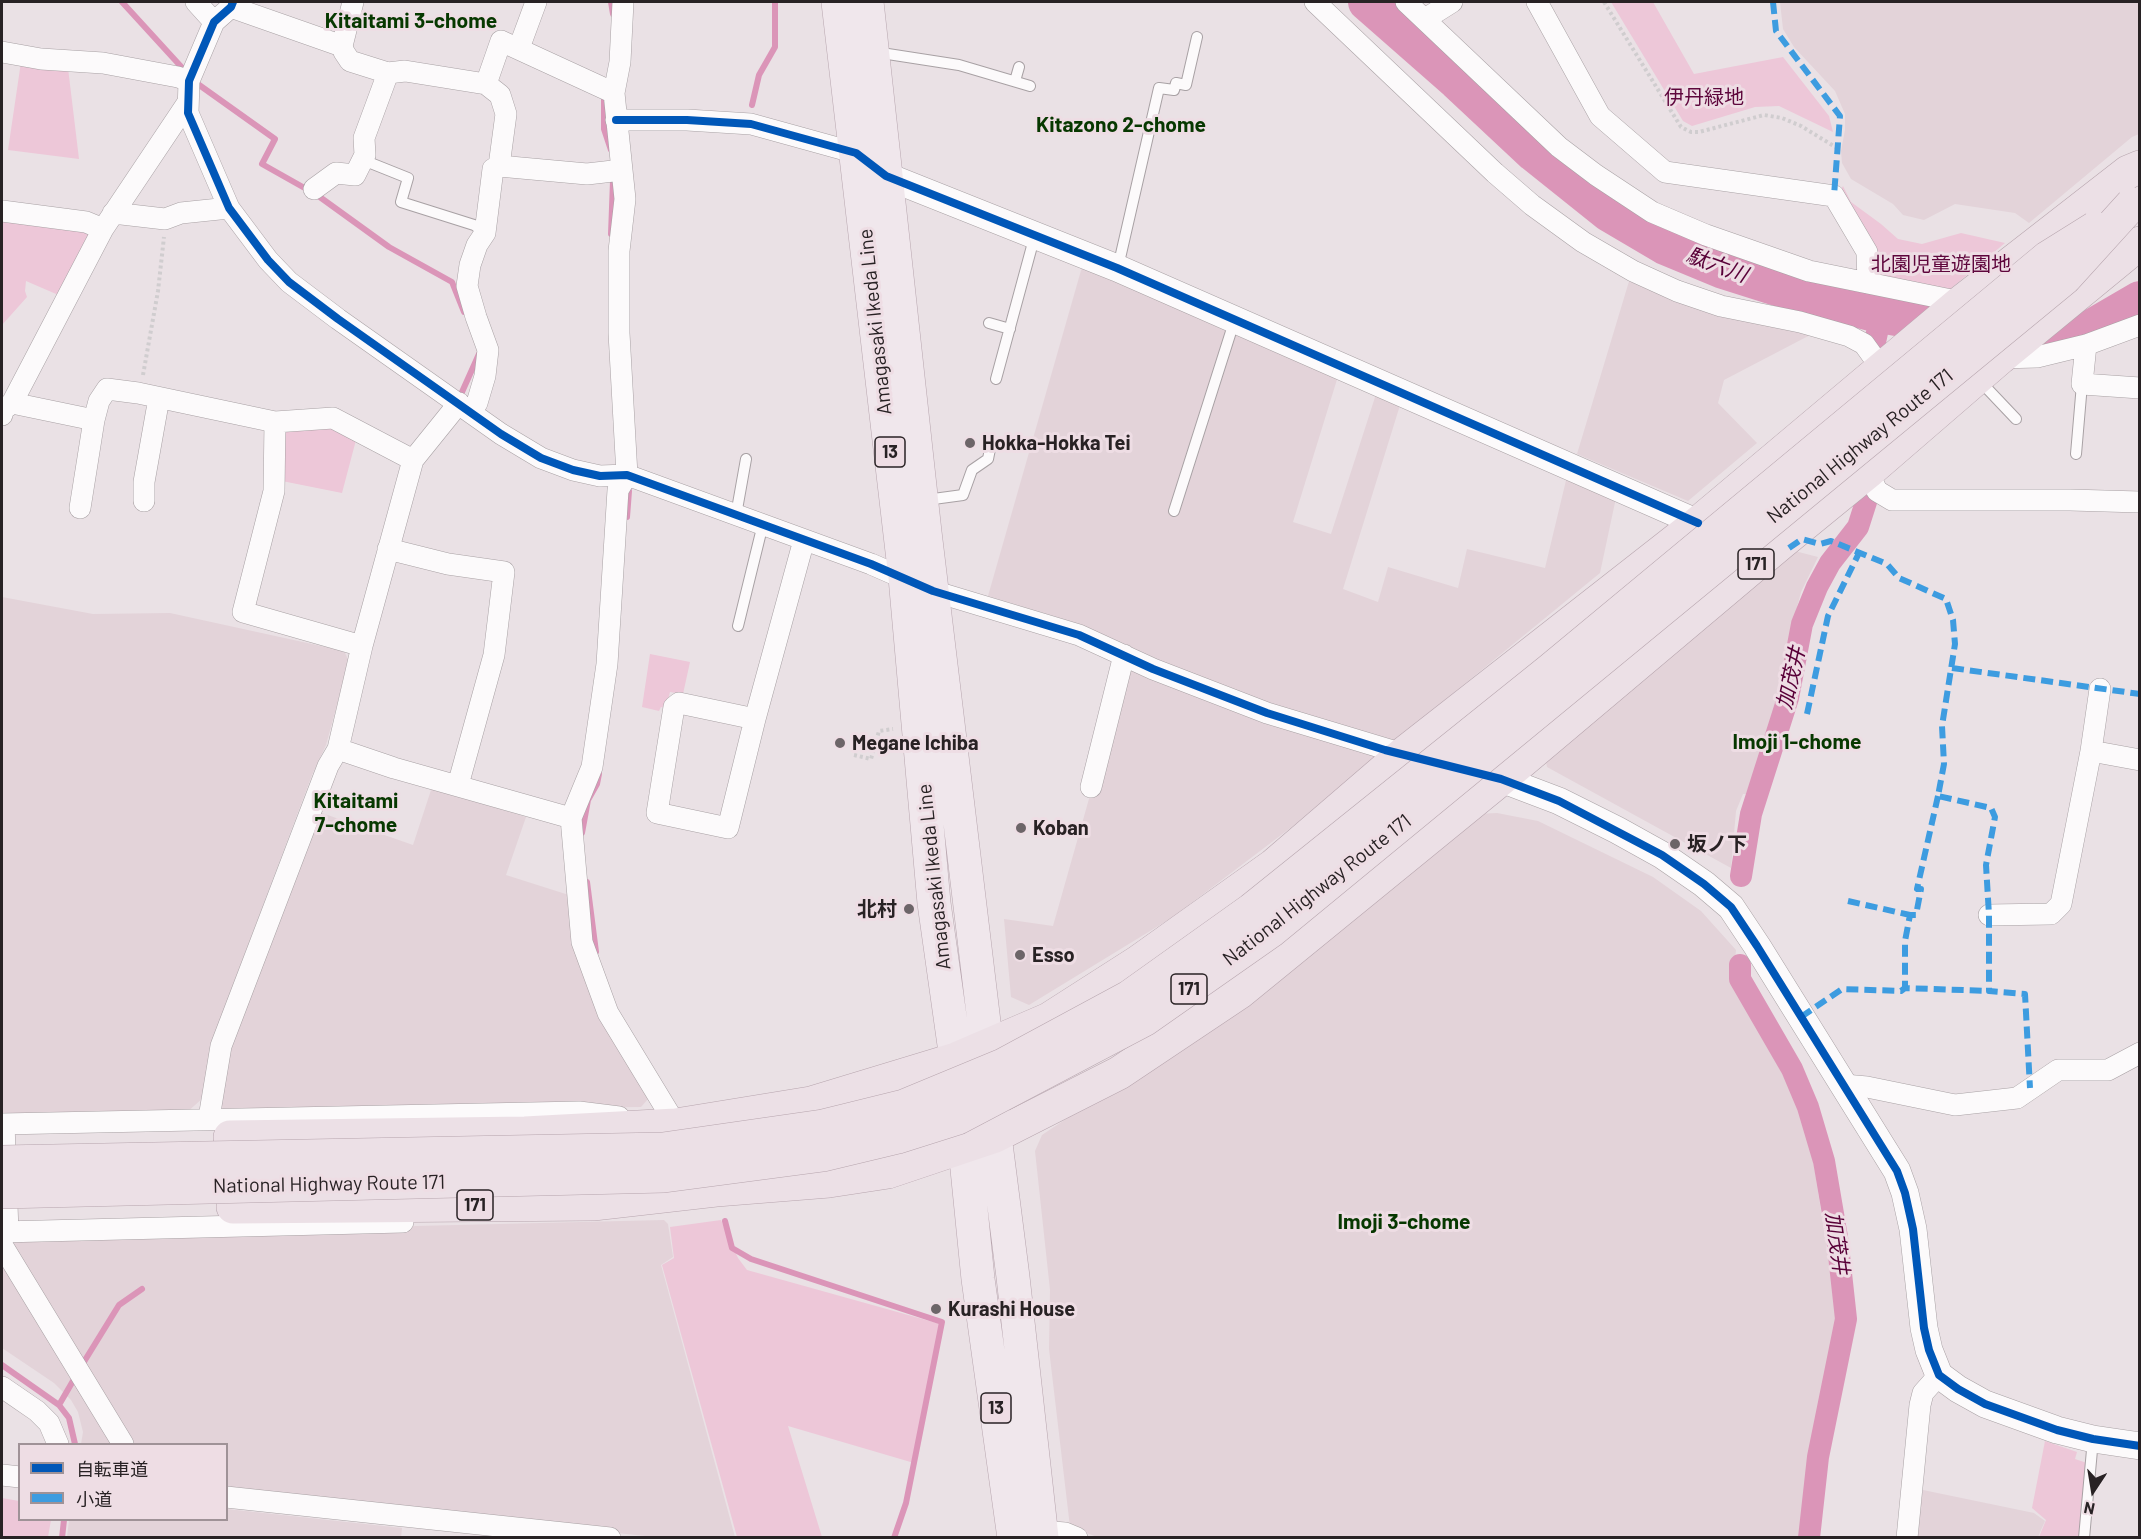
<!DOCTYPE html>
<meta charset="utf-8">
<style>
body{margin:0}
#map{position:relative;width:2141px;height:1539px;overflow:hidden;background:#eae1e5;font-family:Barlow,"Noto Sans JP",sans-serif}
canvas{display:block}
.frame{position:absolute;inset:0;border:3px solid #282224;pointer-events:none}
.legend{position:absolute;left:18px;top:1443px;width:210px;height:78px;box-sizing:border-box;background:#eedde4;border:2px solid #9f9297;margin:0;padding:8px 10px;list-style:none;font-size:18px;color:#282224}
.legend li{display:flex;align-items:center;gap:12px;height:30px}
.legend b{width:30px;border:2px solid #9f9297}
.north{position:absolute;left:2063px;top:1461px;width:60px;height:60px;-webkit-text-stroke:4px #eedde4;paint-order:stroke;rotate:192deg;font-size:16px;font-weight:700;line-height:24px;text-align:center;color:#282224}
.north::after{content:'';display:block;margin:auto;width:21px;height:27px;background:#282224;clip-path:polygon(50% 0,100% 100%,50% 72%,0 100%)}
</style>
<div id="map">
<canvas width="2141" height="1539"></canvas>
<div class="frame"></div>
<ul class="legend">
<li><b style="height:8px;background:#0057b8"></b>自転車道</li>
<li><b style="height:8px;background:#3d9ce0"></b>小道</li>
</ul>
<div class="north">N</div>
</div>
<script>
const ctx = document.querySelector('canvas').getContext('2d');
ctx.lineJoin = 'round';
function fill(path, color) { ctx.fillStyle = color; ctx.fill(path, 'evenodd'); }
const shape = rows => new Path2D(rows.map(r => 'M' + r).join(''));
function strokePath(path, color, width, dash) { ctx.strokeStyle = color; ctx.lineWidth = width; ctx.lineCap = dash ? 'butt' : 'round'; ctx.setLineDash(dash || []); ctx.stroke(path); }
function label(font, color, halo, rows, align = 'center') {
  ctx.font = font + ' Barlow,"Noto Sans JP",sans-serif'; ctx.lineWidth = 6; ctx.setLineDash([]); ctx.textBaseline = 'middle'; ctx.strokeStyle = halo; ctx.fillStyle = color; for (const [text, x, y, turn = 0] of rows) {
    ctx.save(); ctx.translate(x, y); ctx.rotate((+turn || 0) * Math.PI / 180); ctx.textAlign = isNaN(turn) ? turn : align; if (halo) ctx.strokeText(text, 0, 0); ctx.fillText(text, 0, 0); ctx.restore();
  }
}
fill(shape([
 [1780,2,2139,2,2139,134,2132,137,2029,223,2015,213,1955,204,1924,220,1903,215,1893,204,1851,179,1842,163,1841,151,1845,130,1845,114,1835,91,1794,47,1783,29],
 [1082,267,1339,373,1293,522,1331,534,1377,391,1401,402,1343,589,1378,602,1388,567,1458,588,1467,549,1545,568,1568,472,1617,493,1600,573,1395,741,1273,707,1192,678,1079,624,988,596],
 [1630,278,1814,333,1724,380,1718,403,1757,443,1688,501,1577,454],
 [1791,550,1818,557,1801,592,1787,647,1777,708,1746,794,1743,794,1736,811,1731,868,1547,767,1545,757],
 [2,597,93,614,170,613,344,651,349,661,326,745,312,775,218,1025,203,1098,186,1113,2,1115],
 [1126,668,1380,753,1293,826,1173,917,1029,1005,1011,997,1004,919,1053,926],
 [432,787,526,817,506,875,572,896,600,1014,648,1099,641,1107,224,1111,219,1101,229,1049,319,812,413,845],
 [1497,813,1538,821,1653,877,1701,911,1736,950,1733,981,1792,1092,1812,1152,1837,1316,1812,1439,1801,1537,1100,1538,1070,1527,1049,1349,1050,1290,1035,1151,1042,1135,1127,1078,1476,814],
 [664,1220,668,1224,673,1257,661,1265,735,1537,655,1537,227,1492,226,1444,81,1444,83,1432,78,1412,71,1400,54,1383,2,1348,2,1236],
 [1923,1490,2034,1513,2045,1521,2038,1537,1916,1538],
 [227,1509,402,1528,401,1538,67,1537,69,1520,226,1520]
]), '#e3d3d9');
fill(shape([
 [1611,2,1653,2,1694,74,1783,57,1829,116,1833,132,1779,106,1755,107,1692,126,1683,121],
 [21,62,68,68,79,159,8,150],
 [1843,186,1851,202,1881,224,1898,239,1922,244,1961,233,2005,243,1948,291,1881,276,1871,268,1837,197],
 [5,219,79,228,93,237,63,297,26,281,25,291,27,297,2,325,2,225],
 [292,426,337,428,356,440,342,493,282,481,283,436],
 [650,654,690,662,683,694,670,692,666,708,661,707,659,711,642,707],
 [721,1220,738,1258,747,1270,944,1325,914,1463,788,1426,822,1537,737,1537,662,1265,674,1258,670,1227],
 [2045,1441,2077,1452,2075,1459,2090,1464,2082,1537,2039,1537,2046,1520,2032,1508],
 [2,1498,19,1501,20,1520,51,1520,48,1537,2,1537]
]), '#edc7d8');
strokePath(shape([
 [122,2,186,72],
 [611,2,613,14],
 [195,82,275,139,262,164,317,195,389,247,452,282,464,312],
 [604,93,604,129,611,150],
 [752,105,759,75,775,47,775,2],
 [611,234,613,181],
 [462,392,479,354],
 [627,517,629,491,627,485],
 [582,833,588,800,597,784,599,774],
 [587,882,596,952],
 [725,1221,732,1248,751,1259,942,1322,906,1503,894,1538],
 [2,1365,59,1405,69,1418,75,1444],
 [82,1365,119,1305,142,1289],
 [59,1405,77,1374],
 [62,1538,64,1520]
]), '#db95b8', 6);
strokePath(shape([
 [1875,342,1878,328,1874,313,1876,297],
 [1741,876,1751,814,1788,698,1802,624,1817,587,1830,563,1858,527,1866,502,1866,492],
 [1740,965,1740,979,1792,1069,1808,1107,1824,1161,1837,1237,1846,1319,1818,1457,1809,1538]
]), '#db95b8', 22);
strokePath(shape([
 [1367,2,1457,81,1534,153,1609,213,1665,246,1723,270,1783,289,1874,313,1942,325,2073,339,2140,300]
]), '#db95b8', 38);
const service = shape([
 [875,52,959,65,1030,86],
 [1015,81,1019,67],
 [363,160,408,178,401,202,474,225,485,233],
 [1118,267,1159,88,1174,90,1176,83,1186,85,1197,37],
 [989,323,1010,329],
 [996,379,1035,235],
 [1979,380,2016,419],
 [2076,454,2082,384],
 [926,500,963,495,972,470,988,459,990,449],
 [1174,511,1235,319],
 [736,515,746,459],
 [738,626,763,524],
 [2084,1538,2093,1439]
]);
const minor = shape([
 [196,2,214,22],
 [233,2,231,7,214,22,189,81,188,113,229,208,268,260,289,282,338,319,501,434,541,458,573,470,600,476,627,475,871,564,933,591,1079,635,1153,669,1267,713,1403,754],
 [1315,2,1495,173,1532,205,1583,242,1633,271,1677,291,1721,306,1800,322,1849,336,1864,344,1882,369],
 [1406,2,1559,147,1596,175,1652,212,1706,235,1809,271,1961,302],
 [1537,2,1600,116,1665,172,1834,196,1867,252,1868,283],
 [231,7,342,46,344,52,350,61,388,73,405,71,486,84,501,41,614,93],
 [1425,19,1452,2],
 [342,46,353,2],
 [519,48,536,2],
 [2,52,41,59,103,63,178,77,189,81],
 [486,84,500,95,506,114,499,166,587,174,622,170],
 [616,120,687,120,751,124,856,153],
 [314,189,336,173,355,175,365,155,364,138,388,73],
 [2,211,86,222,103,229],
 [113,213,165,219,181,213,229,208],
 [2086,345,2082,384,2140,388],
 [2000,358,2037,357,2086,345,2140,325],
 [12,403,94,420],
 [471,412,477,403,485,376,488,350,476,317,467,286,470,265,477,245,485,233,493,169,499,166],
 [2,415,3,410,12,403,103,229,188,102],
 [1868,472,1877,491,1892,500,2070,500,2140,502],
 [144,501,144,482,159,398],
 [80,508,94,420,99,401,107,389,138,393,275,422],
 [388,549,448,564,504,572,494,655,458,785],
 [362,646,243,612,274,491,275,422,333,418,413,460],
 [755,719,679,703,674,707,657,813,728,828,755,719,804,540],
 [338,749,394,768,571,818,582,942,608,1013,676,1125],
 [2091,751,2140,760],
 [1091,787,1124,655],
 [571,818,592,767,607,664,618,490,627,475,619,333,619,251,625,199,614,93,620,62,623,2],
 [1989,915,2051,914,2061,904,2091,751,2100,689],
 [1844,1085,1867,1087,1955,1105,2017,1098,2058,1070,2108,1070,2140,1053],
 [209,1118,221,1046,328,766,338,749,362,646,413,460,459,403],
 [2,1124,579,1112,619,1117],
 [4,1124,8,1232],
 [2,1232,403,1222],
 [2,1245,123,1444],
 [2,1387,37,1411,49,1423,58,1444],
 [2,1475,20,1477],
 [226,1497,610,1538],
 [1029,1532,1041,1531,1065,1533,1077,1538],
 [1907,1538,1920,1405,1923,1393,1939,1375]
]);
const tertiary = shape([
 [872,165,886,176,1117,268,1698,523],
 [1486,775,1501,779,1559,801,1617,830,1662,855,1704,884,1731,907,1757,946,1897,1171,1905,1193,1913,1229,1924,1328,1929,1350,1939,1375,1958,1389,1985,1404,2057,1430,2093,1439,2140,1446]
]);
const primary = shape([
 [838,2,905,577,934,903,956,1059,978,1279,1014,1538],
 [867,2,925,532,987,1047,995,1136,1013,1277,1042,1538]
]);
const trunk = shape([
 [230,1137,525,1133,676,1125,811,1103,956,1059,1049,1019,1138,962,1274,865,1403,754,1698,523,1961,302,2128,172,2140,167],
 [233,1207,593,1204,716,1190,829,1181,888,1172,995,1136,1119,1073,1240,992,1501,779,1780,544,1868,472,2000,358,2140,243]
]);
strokePath(service, '#a8a1a4', 12);
strokePath(minor, '#a8a1a4', 22);
strokePath(tertiary, '#a8a1a4', 28);
strokePath(primary, '#b7a5ae', 34);
strokePath(trunk, '#b7a5ae', 34);
strokePath(shape([
 [1604,2,1681,127,1691,132,1699,132,1764,115,1782,118,1801,126,1837,148],
 [143,375,158,291,164,237],
 [854,755,871,759,879,731,893,729]
]), '#d0cdcf', 4, [3, 3]);
strokePath(service, '#fcfafb', 10);
strokePath(minor, '#fcfafb', 21);
strokePath(tertiary, '#fcfafb', 27);
strokePath(primary, '#f0e7ec', 33);
strokePath(trunk, '#ece0e6', 33);
const trunkBridge = shape([
 [2,1162,663,1149,823,1126,904,1106,1003,1065,1129,997,1251,910,1550,670,2047,258,2095,228],
 [2,1192,664,1176,823,1155,898,1137,958,1118,1144,1020,1271,931,2065,278,2132,204]
]);
strokePath(trunkBridge, '#b7a5ae', 34, []);
strokePath(trunkBridge, '#ece0e6', 33);
strokePath(shape([
 [1773,2,1776,31,1840,116,1834,196],
 [1789,548,1802,539,1820,544,1831,541,1887,564,1899,578,1946,599,1953,620,1955,644,1942,726,1944,764,1938,796,1991,808,1995,817,1986,865,1989,915,1989,991,2025,994,2030,1088],
 [1952,668,2140,694],
 [1807,714,1828,616,1859,553],
 [1938,796,1917,889,1921,889,1916,915,1910,915,1905,941,1905,988,1989,991],
 [1848,901,1910,915],
 [1801,1017,1842,989,1901,991,1905,988]
]), '#3d9ce0', 6, [12, 6]);
strokePath(shape([
 [233,2,231,7,214,22,189,81,188,113,229,208,268,260,289,282,338,319,501,434,541,458,573,470,600,476,627,475,871,564,933,591,1079,635,1153,669,1267,713,1385,750,1501,779,1559,801,1662,855,1704,884,1731,907,1757,946,1897,1171,1905,1193,1913,1229,1924,1328,1929,1350,1939,1375,1958,1389,1985,1404,2057,1430,2093,1439,2140,1446],
 [616,120,687,120,751,124,856,153,886,176,1117,268,1698,523]
]), '#0057b8', 8);
for (const [x, y, r, color] of [
 [970,443,6,"#6c6568"],
 [840,743,6,"#6c6568"],
 [1021,828,6,"#6c6568"],
 [1675,844,6,"#6c6568"],
 [909,909,6,"#6c6568"],
 [1020,955,6,"#6c6568"],
 [936,1309,6,"#6c6568"]
]) { const dot = new Path2D(); dot.arc(x, y, r, 0, 2 * Math.PI); ctx.fillStyle = color; ctx.fill(dot); strokePath(dot, '#eedde4', 2); }
for (const [x, y, w] of [
 [890,452,30],
 [1756,564,36],
 [1189,989,36],
 [475,1205,36],
 [996,1408,30]
]) { const box = new Path2D(); box.roundRect(x - w / 2, y - 15, w, 30, 4.5); ctx.fillStyle = '#eedde4'; ctx.fill(box); strokePath(box, '#282224', 1.5); }
label('bold 18px', '#282224', null, [
 ["13",890,452],
 ["171",1756,564],
 ["171",1189,989],
 ["171",475,1205],
 ["13",996,1408]
]);
label('20px', '#5e063c', '#eedde4', [
 ["伊丹緑地",1704,97],
 ["北園児童遊園地",1941,264]
]);
label('20px', '#282224', '#eedde4', [
 ["Amagasaki Ikeda Line",875,322,-96],
 ["National Highway Route 171",1860,446,-39],
 ["Amagasaki Ikeda Line",934,877,-96],
 ["National Highway Route 171",1317,890,-38],
 ["National Highway Route 171",329,1184,-1]
]);
label('bold 20px', '#282224', '#eedde4', [
 ["Hokka-Hokka Tei",982,443],
 ["Megane Ichiba",852,743],
 ["Koban",1033,828],
 ["坂ノ下",1687,844],
 ["北村",897,909,"right"],
 ["Esso",1032,955],
 ["Kurashi House",948,1309]
], 'left');
label('bold 21px', '#073800', '#eedde4', [
 ["Kitaitami 3-chome",411,21],
 ["Kitazono 2-chome",1121,125],
 ["Imoji 1-chome",1797,742],
 ["Kitaitami",356,801],
 ["7-chome",356,825],
 ["Imoji 3-chome",1404,1222]
]);
label('italic 21px', '#590038', '#eedde4', [
 ["駄六川",1717,265,20],
 ["加茂井",1791,678,-77],
 ["加茂井",1837,1243,82]
]);
</script>
